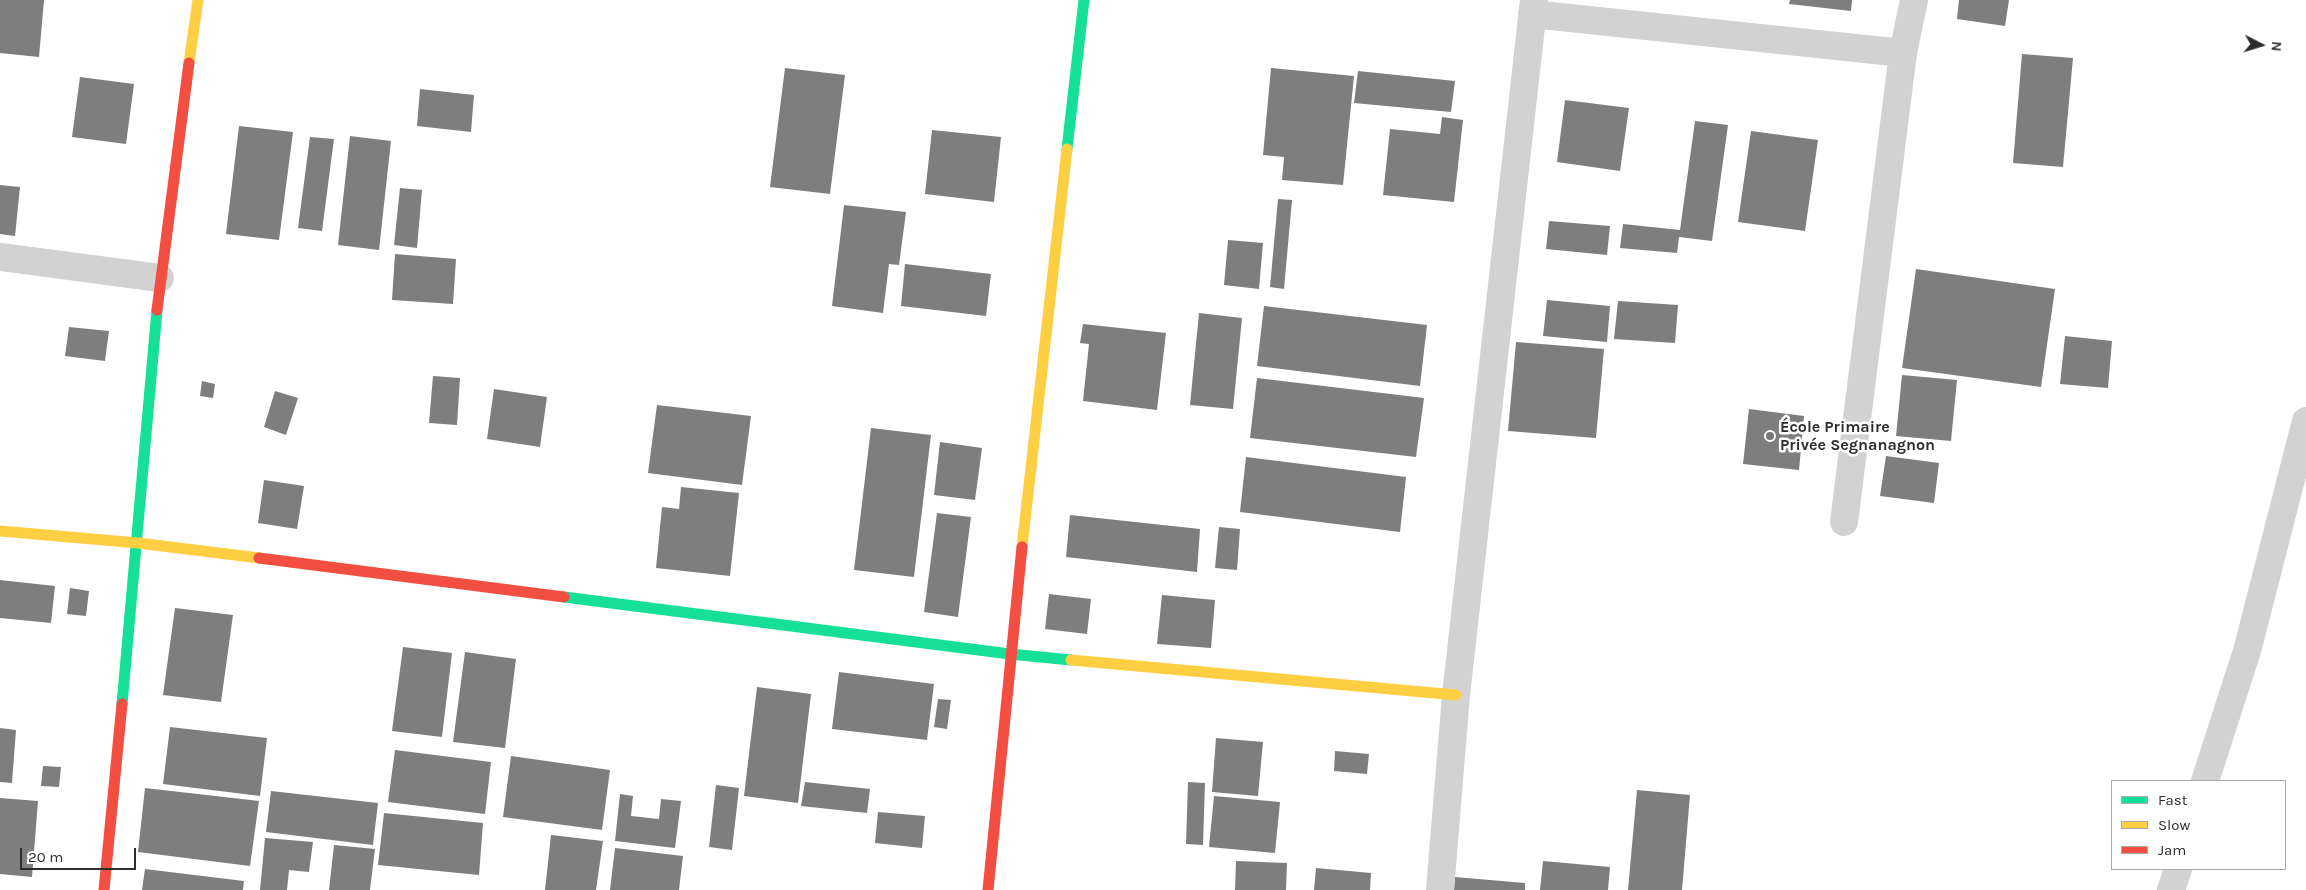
<!DOCTYPE html>
<meta charset="utf-8">
<style>
body{margin:0}
#map{position:relative;width:2306px;height:890px;overflow:hidden;background:#fff;font-family:Karla,sans-serif}
canvas{display:block}
.legend{position:absolute;left:2111px;top:780px;width:175px;height:90px;box-sizing:border-box;background:#fff;border:1px solid #ababab;margin:0;padding:6px 9px;list-style:none;font-size:15px;color:#2d2d2d}
.legend li{display:flex;align-items:center;gap:10px;height:25px}
.legend b{width:25px;border:1px solid #ababab}
.north{position:absolute;left:2236px;top:20px;width:50px;height:50px;-webkit-text-stroke:4px #fff;paint-order:stroke;rotate:95deg;font-size:14px;font-weight:700;line-height:20px;text-align:center;color:#2d2d2d}
.north::after{content:'';display:block;margin:auto;width:18px;height:22px;background:#2d2d2d;clip-path:polygon(50% 0,100% 100%,50% 72%,0 100%)}
.scale{position:absolute;left:20px;top:848px;width:116px;height:22px;box-sizing:border-box;border:2px solid #2d2d2d;border-top:0;padding-left:6px;font-size:15px;line-height:18px;white-space:nowrap;color:#2d2d2d;-webkit-text-stroke:4px #fff;paint-order:stroke}
</style>
<div id="map">
<canvas width="2306" height="890"></canvas>
<ul class="legend">
<li><b style="height:6px;background:#16e098"></b>Fast</li>
<li><b style="height:6px;background:#ffcf43"></b>Slow</li>
<li><b style="height:6px;background:#f24e42"></b>Jam</li>
</ul>
<div class="north">N</div>
<div class="scale">20 m</div>
</div>
<script>
const ctx = document.querySelector('canvas').getContext('2d');
ctx.lineJoin = 'round';
function fill(path, color) { ctx.fillStyle = color; ctx.fill(path, 'evenodd'); }
const shape = rows => new Path2D(rows.map(r => 'M' + r).join(''));
function strokePath(path, color, width, dash) { ctx.strokeStyle = color; ctx.lineWidth = width; ctx.lineCap = dash ? 'butt' : 'round'; ctx.setLineDash(dash || []); ctx.stroke(path); }
function label(font, color, halo, rows, align = 'center') {
  ctx.font = font + ' Karla,sans-serif'; ctx.lineWidth = 5; ctx.setLineDash([]); ctx.textBaseline = 'middle'; ctx.strokeStyle = halo; ctx.fillStyle = color; for (const [text, x, y, turn = 0] of rows) {
    ctx.save(); ctx.translate(x, y); ctx.rotate((+turn || 0) * Math.PI / 180); ctx.textAlign = isNaN(turn) ? turn : align; if (halo) ctx.strokeText(text, 0, 0); ctx.fillText(text, 0, 0); ctx.restore();
  }
}
fill(shape([
 [0,0,44,0,39,57,0,53],
 [1790,0,1852,0,1851,11,1789,4],
 [1959,0,2009,0,2005,26,1957,19],
 [2022,54,2073,58,2063,167,2013,163],
 [785,68,845,75,830,194,770,187],
 [1271,68,1354,76,1343,185,1282,180,1284,157,1263,155],
 [1358,71,1455,81,1451,112,1354,103],
 [80,77,134,84,126,144,72,137],
 [420,89,474,95,471,132,417,126],
 [1565,100,1629,108,1620,171,1557,162],
 [1442,117,1463,120,1454,202,1383,195,1390,129,1440,134],
 [1695,121,1728,125,1712,241,1679,237,1677,253,1620,248,1623,224,1680,230],
 [239,126,293,132,279,240,226,234],
 [932,130,1001,137,994,202,925,194],
 [1751,131,1818,140,1805,231,1738,222],
 [350,136,391,141,379,250,338,245],
 [310,137,334,139,322,231,298,228],
 [0,185,20,187,15,236,0,234],
 [400,188,422,190,417,248,394,245],
 [1278,199,1292,200,1284,289,1270,287],
 [844,205,906,212,899,265,889,264,883,313,832,306],
 [1549,221,1610,226,1607,255,1546,249],
 [1228,240,1263,243,1259,289,1224,285],
 [395,254,456,259,453,304,392,300],
 [905,264,991,274,986,316,901,306],
 [1916,269,2055,289,2041,387,1902,368],
 [1547,300,1610,306,1607,342,1543,336],
 [1618,301,1678,305,1675,343,1614,339],
 [1264,306,1427,325,1420,386,1257,366],
 [1199,313,1242,318,1233,409,1190,405],
 [1083,324,1166,333,1157,410,1083,401,1089,344,1080,343],
 [69,327,109,331,105,361,65,356],
 [2065,336,2112,341,2108,388,2060,384],
 [1516,342,1604,349,1596,438,1508,431],
 [1902,375,1957,380,1951,441,1896,436],
 [433,376,460,378,457,425,429,423],
 [1257,378,1424,398,1416,457,1250,438],
 [202,381,215,384,213,398,200,396],
 [494,389,547,397,540,447,487,439],
 [275,391,298,398,286,435,264,427],
 [657,405,751,416,742,485,648,473],
 [1749,409,1804,416,1799,470,1743,464],
 [871,428,931,435,914,577,854,570],
 [940,442,982,448,975,500,934,495],
 [1886,456,1939,463,1934,503,1880,496],
 [1246,457,1406,477,1400,532,1240,512],
 [264,480,304,486,297,529,258,523],
 [681,487,739,493,730,576,656,568,662,507,679,509],
 [937,513,971,517,958,617,924,612],
 [1070,515,1200,529,1197,572,1066,557],
 [1219,527,1240,529,1237,570,1215,568],
 [0,580,55,586,51,623,0,618],
 [70,588,89,591,86,616,67,614],
 [1049,594,1091,599,1087,634,1045,629],
 [1162,595,1215,600,1211,648,1157,644],
 [175,608,233,615,221,702,163,695],
 [403,647,452,653,442,737,392,731],
 [465,652,516,659,505,748,453,742],
 [839,672,934,684,927,740,832,729],
 [757,687,811,694,798,803,744,796],
 [938,699,951,700,947,729,934,727],
 [170,727,267,738,260,796,163,784],
 [0,728,16,730,12,783,0,782],
 [1216,738,1263,742,1258,796,1212,792],
 [395,750,491,762,485,814,388,802],
 [1335,751,1369,754,1367,774,1334,771],
 [511,756,610,770,602,830,503,817],
 [43,766,61,767,59,787,41,786],
 [805,782,870,789,867,813,801,806],
 [1188,782,1205,783,1203,845,1186,844],
 [716,785,739,788,732,850,709,847],
 [145,788,259,801,250,866,138,852],
 [1637,790,1690,795,1682,890,1628,890],
 [271,791,378,803,373,845,266,832],
 [620,794,633,796,631,816,659,819,661,799,681,801,675,848,615,841],
 [1214,796,1280,802,1275,853,1209,847],
 [0,798,38,801,32,877,0,874],
 [878,812,925,816,922,848,875,843],
 [384,813,483,823,479,875,378,865],
 [551,835,603,841,596,890,545,890],
 [265,838,313,842,309,872,289,870,287,890,260,890],
 [334,845,375,849,370,890,329,890],
 [615,848,683,856,679,890,610,890],
 [1236,861,1287,863,1286,890,1235,890],
 [1543,861,1610,867,1608,890,1540,890],
 [1316,868,1371,873,1370,890,1314,890],
 [145,869,244,881,243,890,142,890],
 [1455,877,1525,883,1525,890,1454,890]
]), '#7e7e7e');
strokePath(shape([
 [1532,14,1903,53],
 [0,257,160,278],
 [1844,522,1903,53,1914,0],
 [2205,781,2247,651,2306,421],
 [1440,890,1456,695,1534,0],
 [2171,890,2178,869]
]), '#d2d2d2', 28);
strokePath(shape([
 [1067,149,1084,0],
 [564,597,1010,654,1071,660],
 [122,704,157,310]
]), '#16e098', 11);
strokePath(shape([
 [189,63,198,0],
 [0,531,138,543,259,558],
 [1022,547,1067,149],
 [1071,660,1456,695]
]), '#ffcf43', 11);
strokePath(shape([
 [157,310,189,63],
 [259,558,564,597],
 [104,890,122,704],
 [988,890,1022,547]
]), '#f24e42', 11);
for (const [x, y, r, color] of [
 [1770,436,5,"#767676"]
]) { const dot = new Path2D(); dot.arc(x, y, r, 0, 2 * Math.PI); ctx.fillStyle = color; ctx.fill(dot); strokePath(dot, '#fff', 2); }
label('bold 16px', '#2d2d2d', '#fff', [
 ["École Primaire",1780,427],
 ["Privée Segnanagnon",1780,445]
], 'left');
</script>
